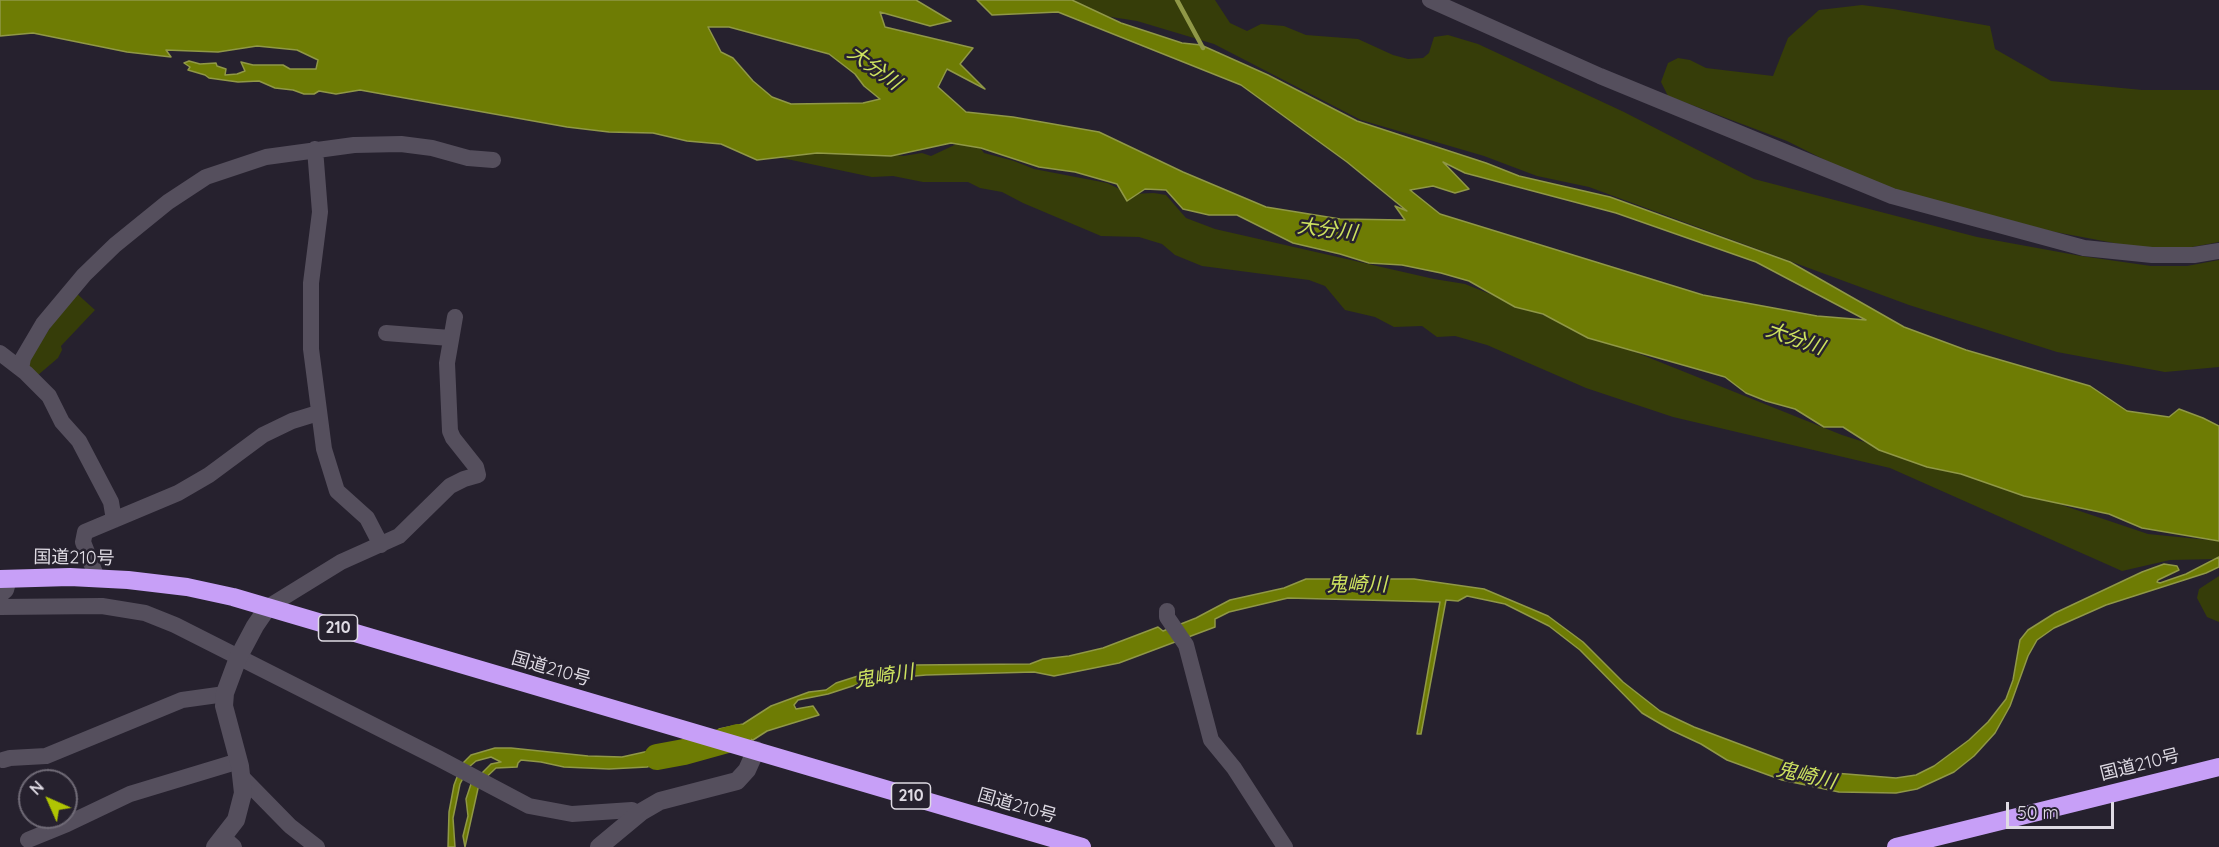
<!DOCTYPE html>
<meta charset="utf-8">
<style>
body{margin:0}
#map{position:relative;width:2219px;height:847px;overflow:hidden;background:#26212e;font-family:Quicksand,sans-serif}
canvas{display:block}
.north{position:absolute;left:18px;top:769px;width:60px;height:60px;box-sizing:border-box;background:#26212e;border:2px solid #706b77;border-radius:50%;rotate:315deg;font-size:16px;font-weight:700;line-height:24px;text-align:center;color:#dfdbe4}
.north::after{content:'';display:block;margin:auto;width:21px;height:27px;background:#b0c503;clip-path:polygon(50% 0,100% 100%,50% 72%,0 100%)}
.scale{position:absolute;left:2006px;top:802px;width:108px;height:27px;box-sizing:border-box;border:3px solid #dfdbe4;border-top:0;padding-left:8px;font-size:18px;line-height:21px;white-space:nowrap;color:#dfdbe4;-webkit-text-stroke:4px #26212e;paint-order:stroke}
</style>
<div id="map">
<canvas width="2219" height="847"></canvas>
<div class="north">N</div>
<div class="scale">50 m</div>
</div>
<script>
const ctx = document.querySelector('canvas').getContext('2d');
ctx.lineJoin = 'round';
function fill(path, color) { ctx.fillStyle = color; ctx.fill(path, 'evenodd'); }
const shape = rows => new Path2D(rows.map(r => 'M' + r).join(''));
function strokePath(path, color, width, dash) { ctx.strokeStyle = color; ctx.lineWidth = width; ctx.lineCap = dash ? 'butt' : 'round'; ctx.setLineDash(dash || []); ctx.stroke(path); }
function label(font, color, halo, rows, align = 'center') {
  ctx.font = font + ' Quicksand,"Noto Sans JP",sans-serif'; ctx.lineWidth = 5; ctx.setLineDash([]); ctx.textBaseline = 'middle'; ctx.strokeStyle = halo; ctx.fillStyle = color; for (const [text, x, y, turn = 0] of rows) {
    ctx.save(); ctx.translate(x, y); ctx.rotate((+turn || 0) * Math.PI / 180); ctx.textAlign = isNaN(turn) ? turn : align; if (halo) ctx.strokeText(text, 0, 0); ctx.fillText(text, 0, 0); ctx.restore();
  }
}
fill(shape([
 [1031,0,1215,0,1230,23,1247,31,1261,24,1284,26,1306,35,1358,39,1393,55,1408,59,1423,58,1429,53,1434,37,1448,35,1478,44,1624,112,1754,179,1977,237,2081,256,2151,266,2187,266,2219,260,2219,367,2165,372,2057,352,1909,305,1589,187,1537,176,1484,156,1361,120,1214,44,1137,21,1086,13],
 [1862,5,1893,9,1990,26,1995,49,2051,81,2142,90,2219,90,2219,242,2192,247,2158,249,2130,246,2050,231,1873,184,1787,141,1668,96,1661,82,1668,63,1678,58,1690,60,1706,68,1773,76,1788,38,1819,10],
 [961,142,977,144,984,153,1014,161,1034,169,1107,183,1130,194,1154,193,1166,195,1186,218,1215,229,1434,279,1465,284,1842,435,1924,461,1949,467,2148,534,2219,541,2219,557,2217,559,2170,560,2122,571,1890,468,1673,417,1586,388,1487,345,1455,336,1437,337,1422,326,1394,327,1375,317,1345,310,1325,286,1309,280,1202,266,1175,255,1162,244,1139,237,1101,236,1023,203,1002,192,980,188,968,182,923,182,893,176,872,177,768,155,841,147,903,156,922,153,931,156],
 [74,291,95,310,61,346,62,350,58,358,38,375,26,365],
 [2219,576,2219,622,2207,617,2197,598,2199,589]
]), '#363d09');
const water = shape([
 [0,0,916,0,951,21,930,26,880,12,885,27,973,48,960,64,985,89,947,69,938,87,966,112,1013,117,1099,132,1183,172,1266,207,1340,219,1405,220,1395,206,1407,211,1347,162,1241,85,1058,12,992,15,977,0,1072,0,1121,23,1182,43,1201,45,1268,75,1357,121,1486,163,1519,176,1610,197,1790,262,1904,327,1966,350,2090,386,2127,411,2169,417,2179,409,2203,418,2219,426,2219,541,2142,528,2109,514,2024,496,1961,474,1927,467,1879,450,1843,427,1824,427,1795,409,1766,401,1746,393,1725,377,1588,338,1543,314,1515,307,1469,281,1441,273,1402,265,1369,263,1340,254,1293,243,1237,215,1209,215,1183,209,1166,190,1145,189,1127,201,1117,184,1075,172,1039,167,981,148,951,143,891,156,817,153,757,160,721,144,687,141,653,133,609,132,567,127,360,90,336,94,319,91,314,94,304,94,293,90,275,88,259,81,238,82,209,78,205,75,188,70,190,67,184,63,189,61,200,64,216,63,217,66,226,69,225,75,237,74,245,71,241,62,253,65,283,65,290,69,316,69,318,60,297,50,257,46,218,52,166,50,171,57,127,52,33,33,0,36,0,0],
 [708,27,729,27,829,54,855,74,864,86,880,99,863,103,791,104,772,97,753,81,733,58,721,52,708,27],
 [1443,162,1465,173,1616,213,1756,262,1866,320,1817,316,1703,295,1440,214,1410,190,1433,186,1455,193,1469,189,1443,162],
 [2219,557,2219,567,2206,573,2106,605,2054,628,2037,640,2028,656,2010,706,1995,733,1974,756,1954,772,1917,789,1896,793,1839,792,1782,780,1727,760,1701,744,1671,730,1642,713,1580,650,1549,626,1505,604,1467,596,1458,601,1446,600,1421,734,1417,734,1440,602,1288,598,1229,612,1215,619,1215,627,1119,663,1054,676,1034,672,926,675,871,680,828,694,798,700,794,705,796,709,813,706,819,715,767,731,753,740,719,729,743,724,771,706,809,692,826,690,836,683,883,668,913,665,1030,664,1043,659,1069,656,1103,648,1158,627,1163,631,1196,618,1230,600,1284,588,1306,579,1414,579,1484,589,1548,616,1583,642,1623,682,1660,711,1694,727,1803,768,1822,772,1896,778,1916,775,1934,766,1969,740,1988,722,2006,699,2013,680,2020,640,2028,630,2055,613,2142,572,2164,564,2177,566,2179,570,2158,580,2157,582,2160,583,2186,574,2219,557],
 [676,745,706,754,689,762,662,762,647,767,609,769,564,767,541,762,521,760,518,763,517,767,496,768,479,784,465,847,463,836,468,816,466,799,471,784,491,764,501,762,491,757,476,761,469,767,460,784,453,818,455,847,448,847,449,812,454,785,462,764,471,755,495,748,511,748,588,756,622,757,676,745]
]);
fill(water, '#6e7c04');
strokePath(water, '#909847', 1.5);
strokePath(shape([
 [1177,0,1203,48]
]), '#909847', 4.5);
strokePath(shape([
 [657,757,684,752,738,737]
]), '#6e7c04', 26);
strokePath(shape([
 [1430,0,1600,76,1892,196,2084,248,2152,255,2194,255,2219,251],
 [315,149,320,212,311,283,311,349,324,449,337,491,367,518,381,545],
 [386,333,450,338],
 [0,353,26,373,49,396,62,422,79,441,111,502,114,520],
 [21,369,23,358,43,324,84,275,115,245,168,202,206,177,266,157,354,145,401,144,432,148,468,158,493,160],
 [97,578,83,542,85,532,178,493,209,475,263,435,292,421,318,413],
 [0,595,6,590,9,579],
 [0,607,102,606,145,613,175,625,438,758,529,806,572,814,632,810,638,815],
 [268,607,341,562,399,536,450,486,464,479,478,475,476,467,453,438,450,431,447,363,455,317],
 [1167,611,1167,617,1186,645,1211,740,1234,768,1285,847],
 [3,760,10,758,46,756,182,700,225,694],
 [242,777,290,826,317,847],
 [224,838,234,847],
 [28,840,67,824,130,794,239,761]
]), '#554f5d', 16);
strokePath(shape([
 [215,847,236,820,243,793,240,766,224,706,225,693,238,658,255,626,268,607],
 [599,847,641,812,660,801,737,781,747,770,756,750]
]), '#554f5d', 18);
strokePath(shape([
 [0,579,70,577,128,580,187,587,233,597,1082,847],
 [1896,847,2219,767]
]), '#c79ff7', 18);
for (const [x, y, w] of [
 [338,628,39],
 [911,796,39]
]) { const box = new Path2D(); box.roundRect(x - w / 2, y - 13, w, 26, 4.5); ctx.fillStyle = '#26212e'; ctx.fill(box); strokePath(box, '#dfdbe4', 1.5); }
label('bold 16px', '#dfdbe4', null, [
 ["210",338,628],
 ["210",911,796]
]);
label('18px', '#dfdbe4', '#26212e', [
 ["国道210号",74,558,1],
 ["国道210号",551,669,16],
 ["国道210号",2140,765,-14],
 ["国道210号",1017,806,16]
]);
label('italic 20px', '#cee360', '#26212e', [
 ["大分川",874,68,36],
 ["大分川",1327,230,7],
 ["大分川",1795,339,19],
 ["鬼崎川",1357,585],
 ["鬼崎川",884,677,-9],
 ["鬼崎川",1806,776,13]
]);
</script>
